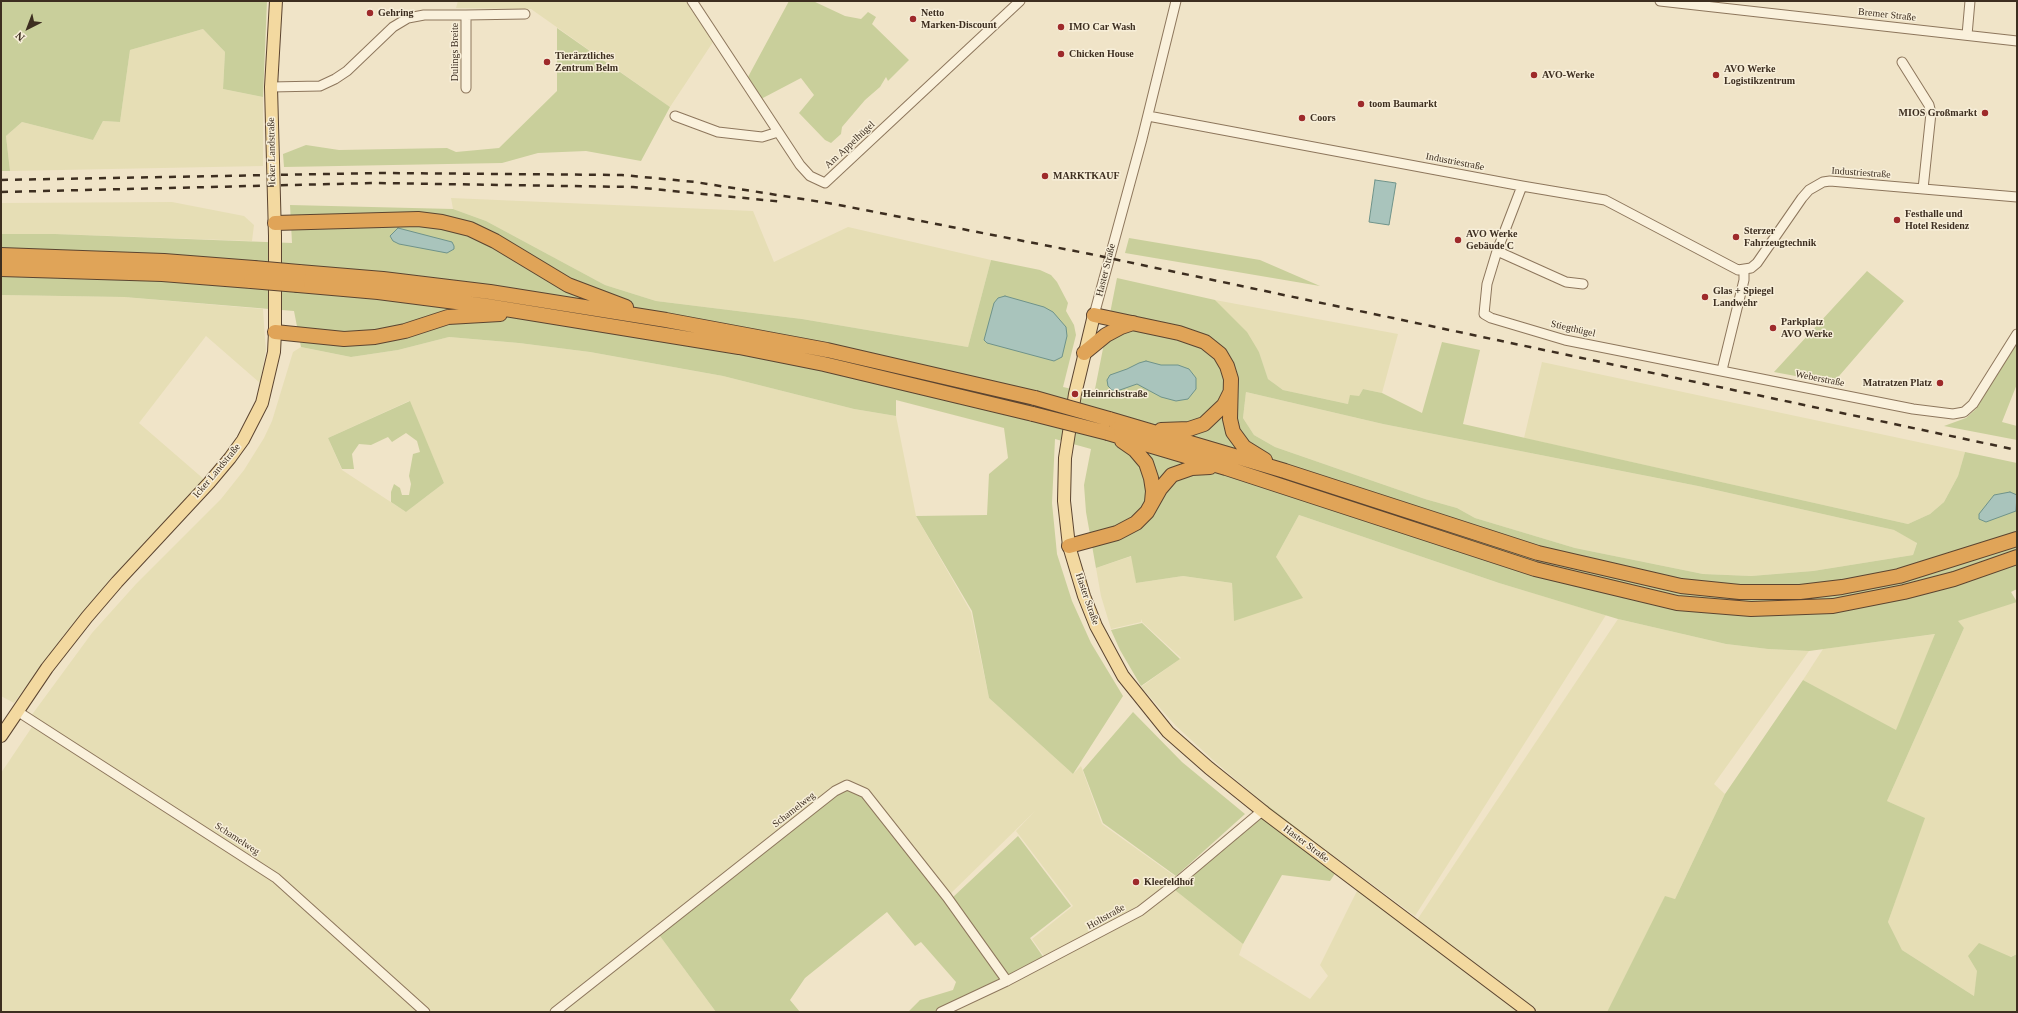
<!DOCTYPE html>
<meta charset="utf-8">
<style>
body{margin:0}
#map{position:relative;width:2018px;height:1013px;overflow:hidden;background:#f0e4c8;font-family:"Times New Roman",serif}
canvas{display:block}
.frame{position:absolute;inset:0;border:2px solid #3d2e20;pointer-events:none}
.north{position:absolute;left:8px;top:8px;width:40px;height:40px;-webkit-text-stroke:3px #f7eed8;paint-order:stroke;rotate:222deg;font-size:11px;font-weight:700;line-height:16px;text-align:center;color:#3d2e20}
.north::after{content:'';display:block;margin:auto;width:14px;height:18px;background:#3d2e20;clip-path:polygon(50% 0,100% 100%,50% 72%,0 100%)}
</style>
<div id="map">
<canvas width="2018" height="1013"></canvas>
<div class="frame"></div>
<div class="north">N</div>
</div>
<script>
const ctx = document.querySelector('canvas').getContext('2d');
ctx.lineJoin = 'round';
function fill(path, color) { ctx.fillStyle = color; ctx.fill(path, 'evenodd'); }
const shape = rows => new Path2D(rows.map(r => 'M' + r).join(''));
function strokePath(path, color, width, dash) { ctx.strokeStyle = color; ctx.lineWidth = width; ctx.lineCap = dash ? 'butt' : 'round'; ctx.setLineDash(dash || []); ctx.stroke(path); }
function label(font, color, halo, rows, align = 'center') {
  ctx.font = font + ' "Times New Roman",serif'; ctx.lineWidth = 3; ctx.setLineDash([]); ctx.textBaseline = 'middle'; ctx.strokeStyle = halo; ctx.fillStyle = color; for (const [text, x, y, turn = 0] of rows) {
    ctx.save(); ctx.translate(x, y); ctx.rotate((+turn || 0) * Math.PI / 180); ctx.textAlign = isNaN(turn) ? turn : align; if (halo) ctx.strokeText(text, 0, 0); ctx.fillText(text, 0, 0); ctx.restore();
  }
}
fill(shape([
 [458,1,686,1,713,42,670,107,531,9,456,8],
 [203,29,225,52,223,89,263,97,263,166,10,171,6,136,22,122,93,140,103,121,120,122,130,50],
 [451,198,753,211,774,262,848,227,991,260,968,347,802,319,656,301,605,285,486,221,453,209],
 [172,202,244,216,254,225,252,241,55,234,1,234,1,203],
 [1,295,124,297,263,309,265,338,266,350,260,383,206,336,139,423,206,481,112,577,64,635,14,703,1,696],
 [1215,300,1398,334,1382,393,1363,389,1359,396,1348,404,1283,390,1268,379,1259,352],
 [449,337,519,343,590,352,723,376,854,409,896,416,916,516,971,612,989,698,1073,774,1081,766,1102,824,1180,880,1171,887,1243,944,1239,955,1310,999,1328,976,1320,965,1363,879,1417,920,1618,619,1726,644,1768,649,1809,651,1714,784,1725,794,1675,899,1665,897,1607,1012,947,1012,1047,960,1032,939,1073,906,1016,831,1035,811,947,897,657,932,716,1012,1,1012,1,773,32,727,231,849,31,716,92,633,136,584,221,499,244,470,264,438,272,421,293,352,301,347,351,357,398,350],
 [409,401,444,483,406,512,342,470,328,438],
 [1542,362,1965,452,1958,476,1944,502,1930,514,1908,524,1524,438],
 [1246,392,1383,424,1698,486,1894,530,1917,542,1913,555,1813,571,1751,576,1703,574,1575,548,1475,518,1457,508,1425,499,1275,447,1254,435,1243,418],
 [1299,515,1499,583,1606,615,1415,916,1270,809,1213,760,1176,726,1141,687,1181,658,1142,622,1141,619,1141,622,1111,629,1101,596,1096,568,1132,556,1136,583,1183,576,1232,583,1234,620,1276,557],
 [2015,601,2017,602,2017,954,1978,971,1974,996,1902,950,1888,922,1924,818,1887,801,1964,628,1957,621],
 [1936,634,1896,731,1803,680,1823,649]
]), '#e6deb5');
fill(shape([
 [267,1,263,97,223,89,225,52,203,29,130,50,120,122,103,121,93,140,22,122,6,136,10,171,1,171,1,2],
 [789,1,813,1,845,16,861,19,868,12,876,17,872,24,909,60,888,81,886,77,880,87,865,100,842,127,841,134,831,143,825,140,799,113,814,95,801,78,761,99,748,77],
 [557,28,670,107,641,161,586,151,538,153,502,163,284,167,283,154,306,145,339,150,447,148,456,152,499,148,557,91],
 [290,205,453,209,486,221,605,285,656,301,802,319,968,347,991,260,1040,270,1051,275,1057,282,1068,303,1066,311,1074,325,1076,335,1063,387,1094,394,1117,278,1215,300,1247,332,1259,352,1268,379,1283,390,1348,404,1350,395,1359,396,1363,389,1382,393,1422,413,1442,342,1480,350,1463,424,1908,524,1930,514,1944,502,1958,476,1965,452,2017,463,2017,589,2011,592,2017,602,1958,621,1964,628,1887,801,1925,818,1888,922,1902,950,1974,996,1977,971,1968,956,1979,943,2011,957,2017,954,2017,1012,1607,1012,1665,896,1675,899,1725,794,1803,680,1896,730,1935,634,1809,651,1768,649,1726,644,1618,619,1499,583,1299,515,1276,557,1303,598,1234,621,1232,583,1183,576,1136,583,1131,556,1096,568,1086,512,1084,485,1091,449,1055,439,1052,503,1057,554,1072,601,1091,643,1123,696,1073,774,989,698,972,611,916,516,987,515,989,474,1008,458,1004,428,896,400,896,416,854,409,723,376,590,352,519,343,449,337,398,350,351,357,301,347,294,311,124,297,1,295,1,234,55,234,292,243],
 [1246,392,1383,424,1698,486,1894,530,1917,543,1913,555,1813,571,1751,576,1703,574,1575,548,1475,518,1457,508,1425,499,1275,447,1254,435,1243,418],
 [1129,238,1260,260,1320,286,1125,253],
 [1867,271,1904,301,1833,383,1774,372],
 [2017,342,2017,384,2002,422,2017,426,2017,440,1944,426,1966,418,1976,409],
 [410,401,444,483,406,512,391,502,391,492,394,484,400,488,402,495,409,495,411,484,409,476,413,454,420,452,417,441,406,433,392,442,388,437,371,445,359,444,352,454,354,469,342,469,328,438],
 [1142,623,1180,659,1141,686,1120,650,1111,630],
 [1133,712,1182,762,1245,814,1176,876,1103,823,1083,770],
 [847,785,865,793,1007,981,947,1012,908,1012,920,1000,953,990,956,982,921,942,915,946,887,912,805,978,790,1000,800,1012,716,1012,657,932],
 [1267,805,1342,863,1330,881,1282,875,1243,944,1171,887],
 [1018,836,1071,906,1030,938,1044,958,1009,976,952,898]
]), '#c9cf9b');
const water = shape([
 [1375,180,1396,183,1389,225,1369,222,1375,180],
 [398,228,452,242,454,246,454,249,447,253,399,244,393,241,390,236,398,228],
 [1005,296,1044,307,1053,312,1066,327,1067,336,1062,357,1054,361,987,343,984,340,994,303,998,298,1005,296],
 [1146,361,1161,365,1178,365,1189,369,1196,378,1196,389,1188,399,1176,401,1161,397,1137,384,1117,391,1112,390,1108,386,1107,380,1110,375,1127,369,1139,363,1146,361],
 [2010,492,2017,495,2016,511,1986,522,1979,519,1979,514,1994,495,2010,492]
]);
fill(water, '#a9c4bc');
strokePath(water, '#6f938a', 1);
const minor = shape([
 [692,1,800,165,810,176,825,183,1020,1],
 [1660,1,2017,41],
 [466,15,525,14],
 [1967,35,1970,1],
 [1902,62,1929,105,1931,113,1923,189],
 [271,87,320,86,335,79,347,71,393,27,408,18,424,15,466,15,466,88],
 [675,116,718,132,762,137,778,132],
 [1148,116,1522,186,1605,200,1738,270,1751,268,1757,263,1802,198,1809,190,1823,182,1830,181,2017,197],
 [1522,186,1497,251,1487,284,1484,314,1491,318,1565,340,1913,409,1953,414,1964,412,1973,404,2017,334],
 [1497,251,1566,282,1583,284],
 [1094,315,1142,139,1176,1],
 [1722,370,1744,280,1744,270],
 [17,711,276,878,425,1012],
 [555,1012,835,791,847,785,865,793,947,897,1007,981],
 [941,1012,1007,981,1140,911,1180,880,1262,811]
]);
const major = shape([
 [1094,315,1075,394,1065,458,1064,501,1069,546,1084,596,1096,626,1123,676,1168,732,1209,768,1265,813,1529,1012],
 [1,736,47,668,87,617,117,582,209,483,230,458,243,440,262,403,274,352,275,332,275,236,271,87,276,1]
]);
const highway = shape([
 [275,223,418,219,442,222,470,229,495,241,568,285,626,307],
 [1,255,164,261,254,268],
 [1,269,162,274,251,281],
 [299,272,383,279,490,292,666,320,827,350,1035,398],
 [298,285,378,292,487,306,739,347,824,364,1033,414],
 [1094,315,1179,333,1205,342,1220,354,1227,366,1231,379,1230,419,1233,432,1244,447,1265,460],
 [275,332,344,339,375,337,405,331,448,317,500,314],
 [1084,353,1106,335,1121,327,1133,323],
 [1109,419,1285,471,1538,553,1681,586,1740,592,1800,592,1842,587,1899,576,2017,539],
 [1161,430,1189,429,1204,424,1224,405,1230,393],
 [1108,433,1226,468,1535,569,1677,603,1751,609,1833,606,1904,592,1954,579,2017,557],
 [1122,441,1135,450,1146,463,1151,478,1153,491,1152,502],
 [1069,546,1117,533,1136,523,1147,512,1160,489,1172,475,1192,468,1210,467]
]);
strokePath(minor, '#8d765c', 11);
strokePath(major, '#5b4430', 14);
strokePath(highway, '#5b4430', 16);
strokePath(minor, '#faf1dc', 9);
strokePath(major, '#f3d9a0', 12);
strokePath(highway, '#e0a458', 14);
strokePath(shape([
 [1,180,382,173,622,175,695,182,834,204,1090,254,2017,450],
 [1,192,376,183,633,187,784,202]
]), '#3d2e20', 2.5, [7, 7]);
const highwayBridge = shape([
 [254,268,299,272],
 [251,281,298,285],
 [1035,398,1109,419],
 [1033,414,1108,433]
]);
strokePath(highwayBridge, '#5b4430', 16, []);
strokePath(highwayBridge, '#e0a458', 14);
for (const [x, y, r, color] of [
 [370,13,4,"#9e2a2b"],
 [913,19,4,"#9e2a2b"],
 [1061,27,4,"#9e2a2b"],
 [1061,54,4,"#9e2a2b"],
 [547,62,4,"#9e2a2b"],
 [1534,75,4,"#9e2a2b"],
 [1716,75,4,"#9e2a2b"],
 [1361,104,4,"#9e2a2b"],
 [1985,113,4,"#9e2a2b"],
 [1302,118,4,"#9e2a2b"],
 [1045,176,4,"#9e2a2b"],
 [1897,220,4,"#9e2a2b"],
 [1736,237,4,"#9e2a2b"],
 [1458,240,4,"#9e2a2b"],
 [1705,297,4,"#9e2a2b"],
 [1773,328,4,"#9e2a2b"],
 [1940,383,4,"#9e2a2b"],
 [1075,394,4,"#9e2a2b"],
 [1136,882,4,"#9e2a2b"]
]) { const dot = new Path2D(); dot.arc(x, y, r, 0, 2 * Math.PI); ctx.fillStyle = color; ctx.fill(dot); strokePath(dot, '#f7eed8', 1.5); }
label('bold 10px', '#3d2e20', '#f7eed8', [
 ["Gehring",378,13],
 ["Netto",921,13],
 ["Marken-Discount",921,25],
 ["IMO Car Wash",1069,27],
 ["Chicken House",1069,54],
 ["Tierärztliches",555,56],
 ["Zentrum Belm",555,68],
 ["AVO Werke",1724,69],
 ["Logistikzentrum",1724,81],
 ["AVO-Werke",1542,75],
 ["toom Baumarkt",1369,104],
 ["MIOS Großmarkt",1977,113,"right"],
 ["Coors",1310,118],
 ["MARKTKAUF",1053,176],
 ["Festhalle und",1905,214],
 ["Hotel Residenz",1905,226],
 ["Sterzer",1744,231],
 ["Fahrzeugtechnik",1744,243],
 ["AVO Werke",1466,234],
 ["Gebäude C",1466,246],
 ["Glas + Spiegel",1713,291],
 ["Landwehr",1713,303],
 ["Parkplatz",1781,322],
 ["AVO Werke",1781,334],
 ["Matratzen Platz",1932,383,"right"],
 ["Heinrichstraße",1083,394],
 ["Kleefeldhof",1144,882]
], 'left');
label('10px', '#3d2e20', '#f7eed8', [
 ["Bremer Straße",1887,15,6],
 ["Dulings Breite",455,52,-90],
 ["Am Appelhügel",850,145,-43],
 ["Icker Landstraße",272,151,-91],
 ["Industriestraße",1455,162,11],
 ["Industriestraße",1861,173,4],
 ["Haster Straße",1106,270,-76],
 ["Stiegthügel",1573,329,13],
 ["Weberstraße",1820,379,11],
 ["Icker Landstraße",217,471,-50],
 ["Haster Straße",1087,599,71],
 ["Schamelweg",794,810,-38],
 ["Schamelweg",237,839,33],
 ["Haster Straße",1306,844,37],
 ["Holtstraße",1106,917,-29]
]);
</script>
